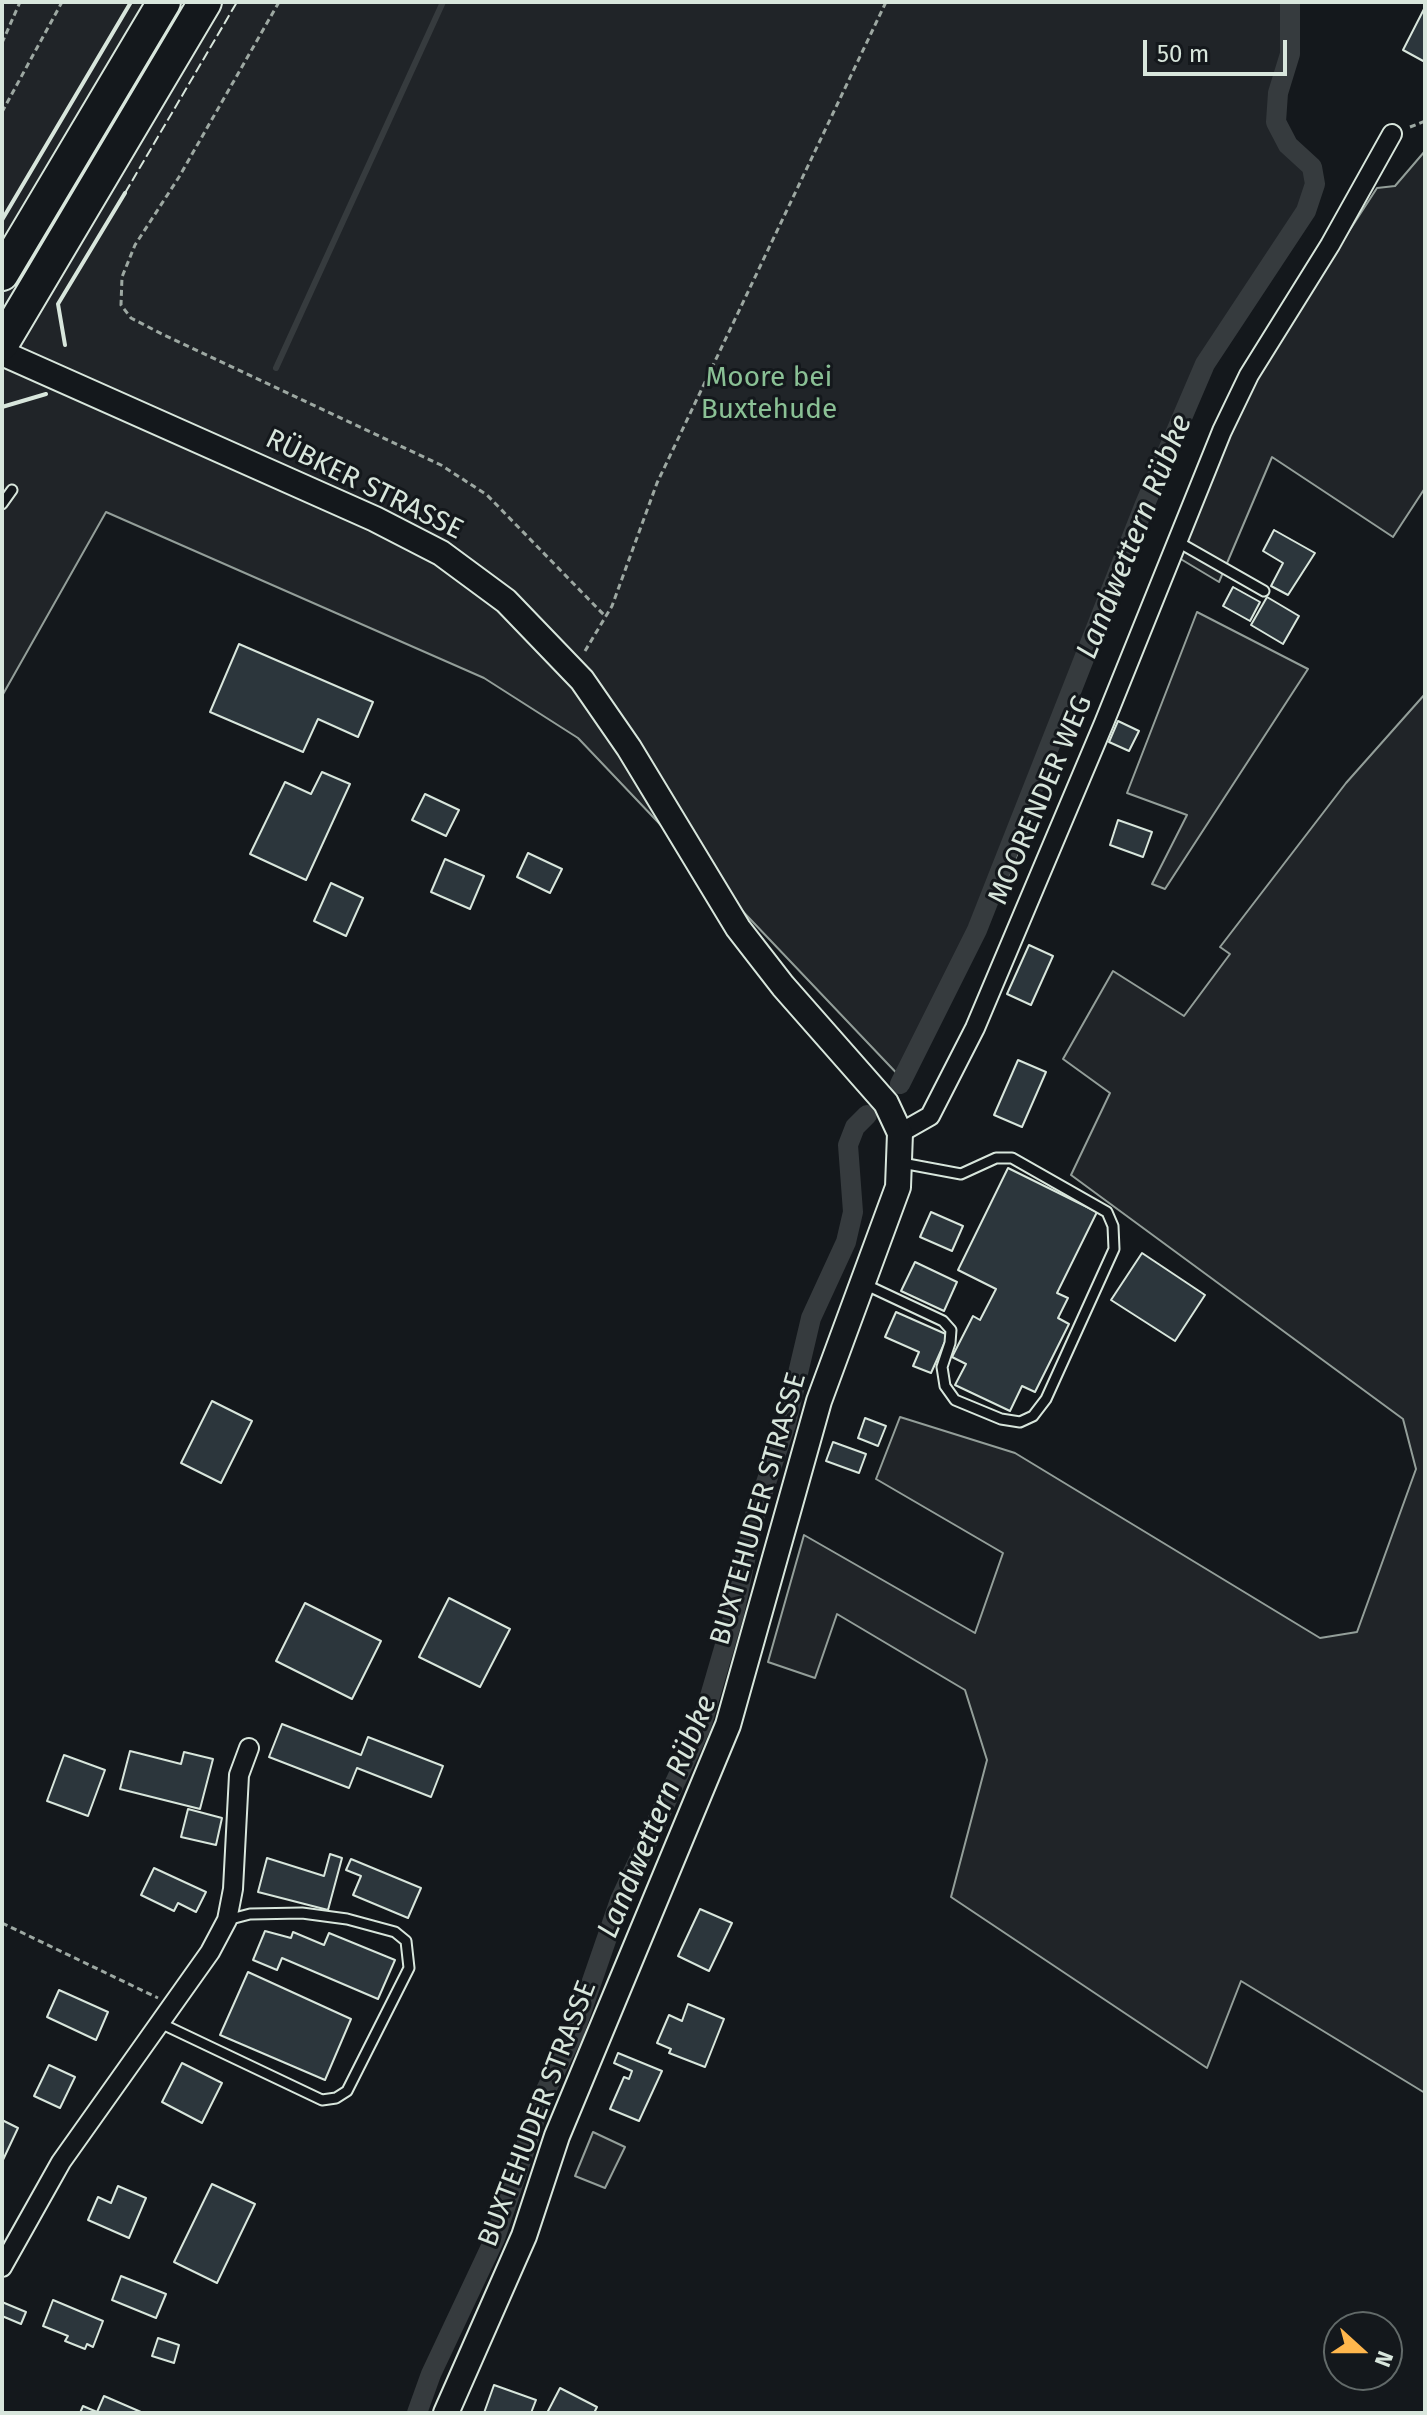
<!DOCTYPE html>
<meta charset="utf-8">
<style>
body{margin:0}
#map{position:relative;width:1427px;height:2415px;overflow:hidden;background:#14181c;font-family:"Fira Sans",sans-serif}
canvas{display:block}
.frame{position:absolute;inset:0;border:4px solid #d8e6dc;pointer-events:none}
.north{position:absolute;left:1323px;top:2311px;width:80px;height:80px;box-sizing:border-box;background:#14181c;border:2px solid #626a69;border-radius:50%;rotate:111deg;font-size:22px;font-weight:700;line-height:32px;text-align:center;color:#d8e6dc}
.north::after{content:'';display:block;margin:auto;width:28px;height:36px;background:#ffb74d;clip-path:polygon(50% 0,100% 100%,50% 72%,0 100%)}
.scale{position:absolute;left:1143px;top:40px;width:144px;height:36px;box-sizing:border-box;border:4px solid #d8e6dc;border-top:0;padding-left:10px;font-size:24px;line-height:28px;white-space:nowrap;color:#d8e6dc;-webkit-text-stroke:6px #14181c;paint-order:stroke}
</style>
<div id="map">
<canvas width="1427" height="2415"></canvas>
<div class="frame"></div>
<div class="north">N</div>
<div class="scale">50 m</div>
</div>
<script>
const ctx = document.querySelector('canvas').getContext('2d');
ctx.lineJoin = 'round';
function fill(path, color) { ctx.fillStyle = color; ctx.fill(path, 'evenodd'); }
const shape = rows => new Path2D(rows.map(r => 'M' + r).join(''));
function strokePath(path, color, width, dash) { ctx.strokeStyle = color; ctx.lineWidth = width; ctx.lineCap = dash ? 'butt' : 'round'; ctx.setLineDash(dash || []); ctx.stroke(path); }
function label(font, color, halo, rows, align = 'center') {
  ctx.font = font + ' "Fira Sans",sans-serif'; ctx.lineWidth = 6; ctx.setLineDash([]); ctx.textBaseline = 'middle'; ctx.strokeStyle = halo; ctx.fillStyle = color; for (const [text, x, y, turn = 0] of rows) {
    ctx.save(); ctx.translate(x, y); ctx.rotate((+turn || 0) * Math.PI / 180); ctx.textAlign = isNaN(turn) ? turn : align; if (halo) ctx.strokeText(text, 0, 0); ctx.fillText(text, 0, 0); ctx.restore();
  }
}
const green = shape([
 [2,2,1288,2,1294,56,1277,115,1286,144,1317,171,1315,198,1219,345,1156,497,1117,577,1045,767,1035,812,1006,881,905,1082,578,738,484,678,106,512,2,696,2,2],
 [1425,151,1425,488,1393,537,1272,457,1219,582,1179,558,1255,376,1377,188,1395,186,1425,151],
 [1197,612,1308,669,1165,889,1152,884,1187,815,1127,793,1197,612],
 [1425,694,1425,2093,1241,1981,1207,2068,951,1897,987,1760,965,1690,837,1614,815,1678,768,1662,804,1535,975,1633,1003,1553,876,1479,900,1417,1015,1453,1320,1638,1357,1632,1416,1469,1403,1419,1071,1175,1110,1093,1063,1059,1113,971,1184,1016,1230,954,1220,947,1346,783,1425,694],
 [593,2132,625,2147,605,2188,575,2176,593,2132]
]);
fill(green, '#202428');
strokePath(green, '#939e99', 2);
strokePath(shape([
 [276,368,443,2]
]), '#363b3e', 6);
strokePath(shape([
 [900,1084,977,930,1145,504,1205,364,1306,211,1315,184,1312,167,1288,145,1276,122,1278,93,1290,54,1290,2],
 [417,2413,431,2374,495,2238,542,2098,574,2033,620,1900,701,1727,734,1614,753,1521,786,1424,811,1318,846,1242,853,1212,848,1145,855,1127,867,1115]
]), '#363b3e', 20);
const building = shape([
 [1424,9,1425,10,1425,62,1403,50,1424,9],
 [1274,530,1315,553,1288,595,1271,586,1283,563,1263,551,1274,530],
 [1233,587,1260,602,1250,621,1223,606,1233,587],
 [1267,597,1299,616,1283,644,1251,625,1267,597],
 [239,644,373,702,358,737,318,719,303,752,210,712,239,644],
 [1118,721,1139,731,1129,751,1109,742,1118,721],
 [322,772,350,784,306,880,250,854,285,782,311,794,322,772],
 [425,794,459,810,446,836,412,820,425,794],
 [1118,820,1152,832,1143,857,1110,845,1118,820],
 [528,853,562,869,550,893,517,877,528,853],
 [445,859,484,876,470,909,431,892,445,859],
 [331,883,363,898,346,936,314,921,331,883],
 [1029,945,1053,956,1031,1005,1007,994,1029,945],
 [1018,1060,1046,1072,1022,1127,994,1115,1018,1060],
 [1008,1168,1097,1212,1057,1293,1068,1298,1058,1318,1069,1324,1035,1392,1022,1386,1010,1411,955,1385,966,1364,952,1357,973,1316,980,1320,996,1289,958,1270,1008,1168],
 [931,1212,963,1226,952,1251,920,1237,931,1212],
 [1142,1253,1205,1295,1175,1341,1111,1300,1142,1253],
 [915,1262,957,1282,944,1311,901,1291,915,1262],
 [896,1312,948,1335,931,1373,913,1366,919,1352,885,1337,896,1312],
 [212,1401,252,1421,221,1483,181,1463,212,1401],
 [865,1418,886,1426,878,1446,858,1438,865,1418],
 [833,1442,866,1454,859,1473,826,1461,833,1442],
 [449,1598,510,1629,480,1687,419,1657,449,1598],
 [305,1603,381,1641,352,1699,276,1661,305,1603],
 [282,1724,361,1755,368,1737,443,1766,431,1797,357,1768,349,1788,269,1757,282,1724],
 [130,1751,181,1764,184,1752,213,1759,200,1809,120,1789,130,1751],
 [64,1755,105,1770,88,1816,47,1801,64,1755],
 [188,1809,222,1818,216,1845,181,1837,188,1809],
 [330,1854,342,1858,328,1910,258,1892,267,1858,324,1876,330,1854],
 [351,1859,421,1888,408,1918,353,1895,361,1876,346,1870,351,1859],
 [154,1868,206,1892,196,1912,178,1903,174,1911,141,1895,154,1868],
 [700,1909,732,1923,709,1971,678,1956,700,1909],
 [265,1931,291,1938,293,1932,324,1945,329,1933,395,1960,378,1999,282,1958,277,1970,253,1960,265,1931],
 [248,1972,351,2019,325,2080,220,2035,248,1972],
 [59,1990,108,2012,96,2040,47,2017,59,1990],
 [688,2004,724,2019,705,2067,669,2053,671,2049,657,2043,669,2015,682,2021,688,2004],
 [618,2053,662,2071,639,2121,610,2109,624,2077,629,2079,632,2071,614,2063,618,2053],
 [182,2063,222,2083,202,2123,162,2102,182,2063],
 [49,2065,75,2077,60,2108,34,2096,49,2065],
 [2,2120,18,2128,2,2162,2,2120],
 [212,2184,255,2204,217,2283,174,2262,212,2184],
 [118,2186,146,2198,129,2238,88,2220,98,2197,111,2203,118,2186],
 [121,2276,166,2294,156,2318,112,2300,121,2276],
 [53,2300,103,2321,93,2347,87,2344,85,2349,65,2341,68,2336,43,2326,53,2300],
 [2,2302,26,2312,21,2324,2,2316,2,2302],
 [158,2338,179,2345,174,2363,152,2356,158,2338],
 [494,2385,536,2400,531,2413,484,2413,494,2385],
 [560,2388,597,2407,594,2413,547,2413,560,2388],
 [104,2396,141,2412,141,2413,80,2413,83,2406,97,2412,104,2396]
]);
fill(building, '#2c363c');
strokePath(building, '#d8e6dc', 2);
const lane = shape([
 [2,504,12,490],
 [1178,542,1264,591],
 [862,1283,943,1321,951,1330,950,1343,942,1367,945,1386,955,1400,1001,1419,1020,1422,1033,1416,1046,1399,1114,1249,1113,1226,1107,1212,1012,1158,996,1158,961,1174,902,1163],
 [160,2023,322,2100,336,2098,347,2091,409,1968,406,1941,395,1932,347,1919,302,1913,250,1914,227,1920]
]);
const street = shape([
 [900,1133,930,1116,975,1028,1104,723,1222,431,1249,375,1330,245,1392,134],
 [2,2267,61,2162,210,1952,227,1920,233,1889,239,1775,249,1748]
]);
const secondary = shape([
 [2,353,375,519,441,553,506,601,582,680,629,748,738,928,783,986,886,1103,900,1133,898,1187,819,1401,728,1725,557,2136,524,2236,446,2413]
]);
const highway = shape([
 [2,274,164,2],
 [2,344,205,2]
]);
strokePath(lane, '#d8e6dc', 13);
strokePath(street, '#d8e6dc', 22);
strokePath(secondary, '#d8e6dc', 28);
strokePath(highway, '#d8e6dc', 36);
strokePath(shape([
 [279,2,179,177,135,245,122,277,121,305,131,318,162,334,441,465,487,495,606,617],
 [2,43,20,2],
 [2,112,62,2],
 [1410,127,1425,121],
 [585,651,612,606,657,483,886,2],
 [2,1923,158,1998]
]), '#9da8a2', 3, [6, 4]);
strokePath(lane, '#14181c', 9);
strokePath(street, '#14181c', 18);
strokePath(secondary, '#14181c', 24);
strokePath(highway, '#14181c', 32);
strokePath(shape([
 [125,193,237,2]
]), '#d8e6dc', 2, [10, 4]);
strokePath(shape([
 [2,220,131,2],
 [65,345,58,304,125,193],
 [2,407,46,394]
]), '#d8e6dc', 4);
label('28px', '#8ac095', '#14181c', [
 ["Moore bei",769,378],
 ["Buxtehude",769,410]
]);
label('28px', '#d8e6dc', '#14181c', [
 ["RÜBKER STRASSE",364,485,26],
 ["MOORENDER WEG",1041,800,-67],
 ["BUXTEHUDER STRASSE",759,1509,-74],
 ["BUXTEHUDER STRASSE",538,2114,-69]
]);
label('italic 30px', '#d8e6dc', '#14181c', [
 ["Landwettern Rübke",1135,537,-68],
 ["Landwettern Rübke",658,1817,-67]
]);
</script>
